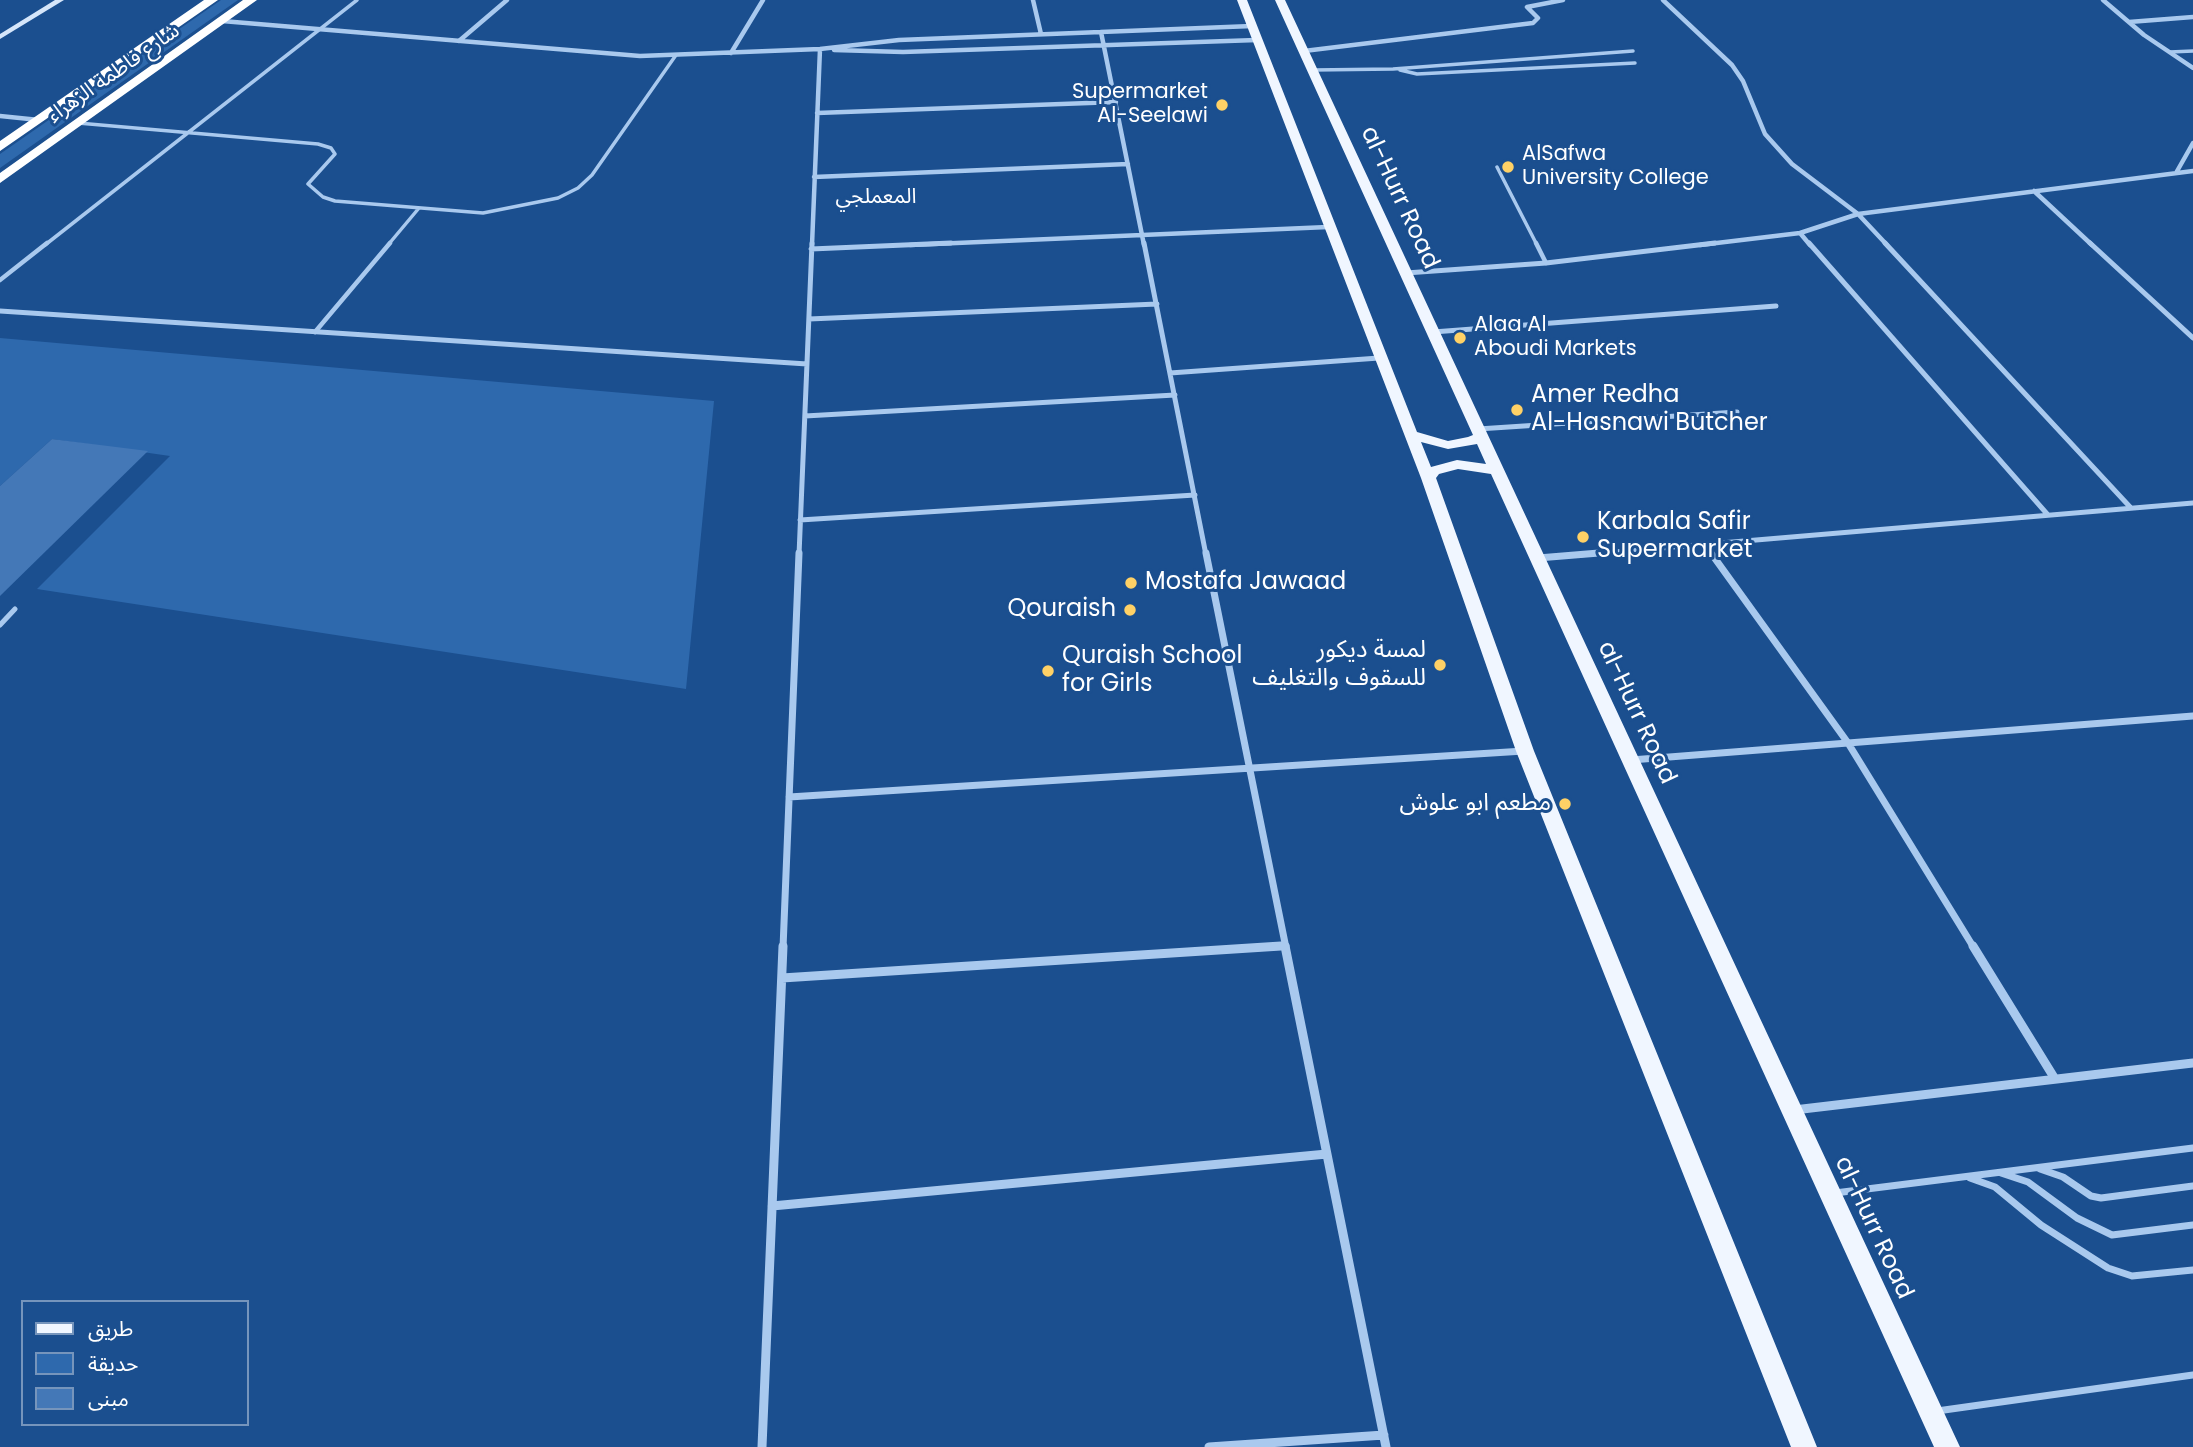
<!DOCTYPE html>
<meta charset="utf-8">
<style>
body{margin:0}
#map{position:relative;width:2193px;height:1447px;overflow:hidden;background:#1b4f8f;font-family:Poppins,"Noto Sans Arabic",sans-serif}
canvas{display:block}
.legend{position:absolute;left:21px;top:1300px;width:228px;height:126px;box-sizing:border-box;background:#1b4f8f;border:2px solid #7695bc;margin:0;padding:9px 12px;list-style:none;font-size:21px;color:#fff}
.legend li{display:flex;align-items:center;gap:14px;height:35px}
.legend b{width:35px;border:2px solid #7695bc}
</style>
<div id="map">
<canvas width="2193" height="1447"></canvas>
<ul class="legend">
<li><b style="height:9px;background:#f0f6ff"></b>طريق</li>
<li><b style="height:19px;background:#2e69ad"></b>حديقة</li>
<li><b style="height:19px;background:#4478b7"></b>مبنى</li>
</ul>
</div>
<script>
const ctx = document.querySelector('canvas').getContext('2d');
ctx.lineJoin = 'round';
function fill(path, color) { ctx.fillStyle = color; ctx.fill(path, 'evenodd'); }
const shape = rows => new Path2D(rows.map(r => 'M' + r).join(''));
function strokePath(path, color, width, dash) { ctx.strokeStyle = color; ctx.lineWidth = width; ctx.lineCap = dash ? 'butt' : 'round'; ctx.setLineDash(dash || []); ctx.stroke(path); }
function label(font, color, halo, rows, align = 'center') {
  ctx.font = font + ' Poppins,"Noto Sans Arabic",sans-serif'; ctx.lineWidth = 6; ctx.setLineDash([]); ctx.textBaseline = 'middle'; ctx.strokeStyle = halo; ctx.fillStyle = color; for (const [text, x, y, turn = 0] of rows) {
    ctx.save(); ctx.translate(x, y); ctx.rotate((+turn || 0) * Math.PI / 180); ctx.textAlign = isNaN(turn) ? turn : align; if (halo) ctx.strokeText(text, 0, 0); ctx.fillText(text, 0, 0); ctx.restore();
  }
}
fill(shape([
 [221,0,238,0,0,168,0,154],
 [0,338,714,401,686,689,37,589,170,456,52,439,0,486]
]), '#2e69ad');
fill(shape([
 [52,439,148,451,0,596,0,486]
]), '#4478b7');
strokePath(shape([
 [2170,52,2193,51],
 [1313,70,1393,69,1633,51],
 [1400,70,1417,74,1635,63],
 [78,123,318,144,331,148,335,154,308,184,323,197,335,201,483,213,558,198,578,188,592,175,676,55],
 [1497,167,1537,245],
 [45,245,357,0],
 [388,245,419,208]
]), '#a9c9ee', 3.5);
strokePath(shape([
 [1536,243,1546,263],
 [0,280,47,243],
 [315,332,390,243]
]), '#a9c9ee', 4.5);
strokePath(shape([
 [0,625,15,609]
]), '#a9c9ee', 5);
strokePath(shape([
 [2040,1169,2063,1177,2091,1196,2101,1198,2193,1186],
 [2001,1173,2028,1182,2077,1218,2112,1235,2193,1225],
 [1970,1178,1995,1187,2041,1225,2108,1268,2132,1276,2193,1270],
 [1835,1193,2193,1148],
 [1937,1411,2193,1375]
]), '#a9c9ee', 7);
strokePath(shape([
 [1033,0,1041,34],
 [1663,0,1732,65,1743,81,1765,134,1792,164,1858,214,1887,245],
 [2103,0,2144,35,2193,68],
 [222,21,640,56,820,49,899,40,1252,26],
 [2129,22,2193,17],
 [1101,32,1144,245],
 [459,41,507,0],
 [834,50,903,52,1257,40],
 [1304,51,1533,23,1538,18,1527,7,1563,0],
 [731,53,763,0],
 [817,113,1116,102],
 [0,116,39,120],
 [2176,173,2193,143],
 [814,177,1128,164],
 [2034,191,2092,245],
 [1800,233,1810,245],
 [812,245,820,49],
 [910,245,1328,227],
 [1700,245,1800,233,1858,214,2193,171]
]), '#a9c9ee', 4.5);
strokePath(shape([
 [1144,243,1206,555],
 [1809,243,2048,515],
 [1885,243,2131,508],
 [2090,243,2193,338],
 [811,249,951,243],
 [1406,273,1546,263,1715,243],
 [0,311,807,364],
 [809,319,1157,304],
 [1433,332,1776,306],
 [1170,373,1379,358],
 [805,416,1175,395],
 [1478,429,1737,412],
 [800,520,1195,495],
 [1705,544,1713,555],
 [799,555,812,243],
 [1579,555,2193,503]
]), '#a9c9ee', 5);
strokePath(shape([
 [1206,553,1286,948],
 [1711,553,1848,743,1974,948],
 [1538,558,1599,553],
 [1631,760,2193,716],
 [789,797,1524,751],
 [783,948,799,553],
 [1253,948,1286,946]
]), '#a9c9ee', 7);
strokePath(shape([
 [1285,946,1386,1447],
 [1973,946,2055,1079],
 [782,978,1281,946],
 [1794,1110,2193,1063],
 [772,1206,1327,1154],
 [762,1447,783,946],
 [1209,1447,1384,1435]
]), '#a9c9ee', 9);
fill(shape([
 [55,0,64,0,0,39,0,34,55,0]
]), '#d6e6fa');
fill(shape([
 [1237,0,1247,0,1417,432,1448,441,1468,437,1473,435,1275,0,1285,0,1960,1447,1934,1447,1491,474,1458,469,1439,474,1436,478,1534,751,1817,1447,1791,1447,1516,751,1421,478,1237,0],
 [1421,442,1448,449,1477,444,1486,464,1457,460,1431,467,1421,442]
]), '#f0f6ff');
fill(shape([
 [204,0,218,0,0,151,0,141,204,0],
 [243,0,257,0,0,183,0,173,243,0]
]), '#fff');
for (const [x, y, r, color] of [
 [1222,105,7,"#ffd166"],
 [1508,167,7,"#ffd166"],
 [1460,338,7,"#ffd166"],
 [1517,410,7,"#ffd166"],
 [1583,537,7,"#ffd166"],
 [1131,583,7,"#ffd166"],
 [1130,610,7,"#ffd166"],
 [1440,665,7,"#ffd166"],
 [1048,671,7,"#ffd166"],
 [1565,804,7,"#ffd166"]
]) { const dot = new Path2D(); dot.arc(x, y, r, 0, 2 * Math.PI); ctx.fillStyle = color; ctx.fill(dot); strokePath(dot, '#1b4f8f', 2.5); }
label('21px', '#fff', '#1b4f8f', [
 ["شارع فاطمة الزهراء",114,74,-35]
]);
label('21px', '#fff', '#1b4f8f', [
 ["Supermarket",1208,93,"right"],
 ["Al-Seelawi",1208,117,"right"],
 ["AlSafwa",1522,155],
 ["University College",1522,179],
 ["Alaa Al",1474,326],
 ["Aboudi Markets",1474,350]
], 'left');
label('21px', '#fff', '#1b4f8f', [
 ["المعملجي",876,198]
]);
label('24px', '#fff', '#1b4f8f', [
 ["al-Hurr Road",1399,198,65],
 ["al-Hurr Road",1636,713,65],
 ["al-Hurr Road",1873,1228,65]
]);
label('24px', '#fff', '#1b4f8f', [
 ["Amer Redha",1531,396],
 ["Al-Hasnawi Butcher",1531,424],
 ["Karbala Safir",1597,523],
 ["Supermarket",1597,551],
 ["Mostafa Jawaad",1145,583],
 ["Qouraish",1116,610,"right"],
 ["لمسة ديكور",1426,651,"right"],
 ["للسقوف والتغليف",1426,679,"right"],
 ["Quraish School",1062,657],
 ["for Girls",1062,685],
 ["مطعم ابو علوش",1551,804,"right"]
], 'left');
</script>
